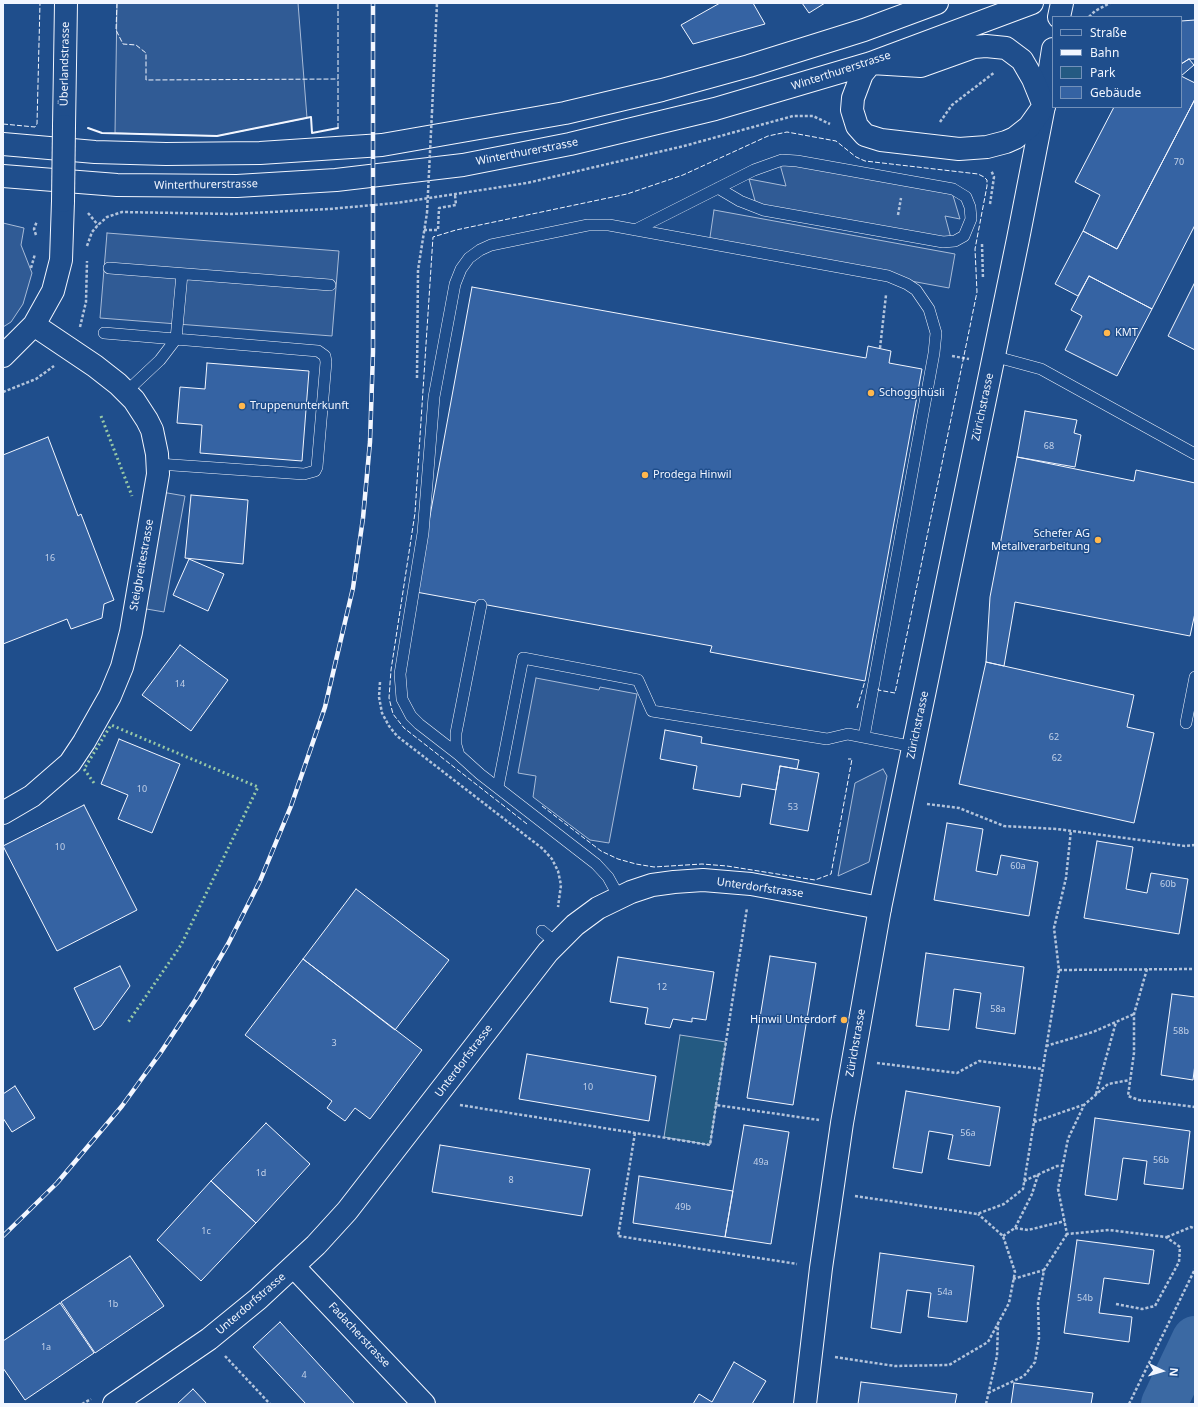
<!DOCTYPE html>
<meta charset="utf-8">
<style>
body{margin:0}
#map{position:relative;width:1198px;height:1407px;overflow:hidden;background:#1f4e8c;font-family:"Noto Sans",sans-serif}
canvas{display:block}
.frame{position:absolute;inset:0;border:4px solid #f2f6ff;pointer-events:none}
.legend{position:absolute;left:1052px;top:16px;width:130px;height:92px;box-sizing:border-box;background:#1f4e8c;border:1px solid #7391ba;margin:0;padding:5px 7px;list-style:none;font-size:12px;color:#f2f6ff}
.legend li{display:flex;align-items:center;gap:8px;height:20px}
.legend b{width:20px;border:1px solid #7391ba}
.north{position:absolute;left:1142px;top:1351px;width:40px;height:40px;-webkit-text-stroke:3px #1f4e8c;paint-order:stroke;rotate:95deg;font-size:11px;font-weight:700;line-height:16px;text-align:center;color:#f2f6ff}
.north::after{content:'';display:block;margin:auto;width:14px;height:18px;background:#f2f6ff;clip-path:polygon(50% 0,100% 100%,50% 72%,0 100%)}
</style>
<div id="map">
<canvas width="1198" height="1407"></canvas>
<div class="frame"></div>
<ul class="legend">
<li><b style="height:5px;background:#1f4e8c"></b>Straße</li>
<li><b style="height:5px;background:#f2f6ff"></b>Bahn</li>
<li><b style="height:11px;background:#245a82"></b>Park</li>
<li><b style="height:11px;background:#3563a3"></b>Gebäude</li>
</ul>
<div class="north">N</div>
</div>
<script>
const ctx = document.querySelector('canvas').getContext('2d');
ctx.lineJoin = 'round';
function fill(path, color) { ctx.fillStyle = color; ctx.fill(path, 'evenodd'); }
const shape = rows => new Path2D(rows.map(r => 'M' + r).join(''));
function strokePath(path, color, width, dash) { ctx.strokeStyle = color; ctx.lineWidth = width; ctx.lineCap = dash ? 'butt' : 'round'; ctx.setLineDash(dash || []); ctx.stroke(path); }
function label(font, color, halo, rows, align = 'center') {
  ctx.font = font + ' "Noto Sans",sans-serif'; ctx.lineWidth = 3; ctx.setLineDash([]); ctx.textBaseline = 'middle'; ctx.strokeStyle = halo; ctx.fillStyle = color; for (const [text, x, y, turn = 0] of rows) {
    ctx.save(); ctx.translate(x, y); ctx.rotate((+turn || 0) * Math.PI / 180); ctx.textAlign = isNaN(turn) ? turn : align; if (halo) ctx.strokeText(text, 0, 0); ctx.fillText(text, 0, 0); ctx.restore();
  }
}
const green = shape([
 [680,1035,726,1042,710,1145,664,1137,680,1035]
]);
fill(green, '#245a82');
strokePath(green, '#a8bbd7', 1);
const parking = shape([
 [117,3,298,3,307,118,217,136,115,133,117,3],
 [779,161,951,189,960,219,945,216,952,242,757,208,749,179,786,186,779,161],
 [714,210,955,254,949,288,709,244,714,210],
 [3,223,24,228,21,245,32,273,23,304,11,322,3,327,3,223],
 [107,233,339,251,332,336,100,318,107,233],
 [156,491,185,496,164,612,135,607,156,491],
 [536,678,599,690,600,687,637,694,609,843,590,840,533,797,536,776,518,773,536,678],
 [883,769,887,776,869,862,838,876,855,783,883,769]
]);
fill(parking, '#305b95');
strokePath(parking, '#a8bbd7', 1);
strokePath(shape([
 [1164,1404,1195,1339]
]), '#3b69a3', 46);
const building = shape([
 [720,3,753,3,765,24,693,44,681,25,720,3],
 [802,3,825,3,809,13,802,3],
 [1195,20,1195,59,1189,59,1181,64,1181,21,1195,20],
 [1189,59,1194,65,1181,76,1195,83,1195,99,1117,249,1083,231,1100,195,1075,182,1114,107,1181,107,1181,64,1189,59],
 [1195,99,1195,225,1152,309,1089,276,1078,296,1055,284,1083,231,1117,249,1195,99],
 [1089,276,1152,309,1117,376,1065,350,1082,316,1071,310,1089,276],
 [1195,282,1195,350,1168,336,1195,282],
 [472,287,866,358,868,346,891,351,889,363,922,369,865,681,710,652,712,646,416,592,472,287],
 [207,363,309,371,302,461,200,453,202,425,177,423,180,387,205,389,207,363],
 [1025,411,1077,420,1074,433,1081,435,1075,467,1017,457,1025,411],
 [48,437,78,516,81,514,114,600,104,604,102,618,71,629,67,619,3,644,3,455,48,437],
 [1017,457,1134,481,1136,470,1195,483,1195,613,1190,636,1015,602,1004,666,986,662,990,597,1017,457],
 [191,495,248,500,243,564,185,558,191,495],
 [189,559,224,574,208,611,173,595,189,559],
 [180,645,228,680,191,731,142,695,180,645],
 [986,662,1134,695,1127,727,1154,733,1134,823,959,784,986,662],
 [665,730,702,737,701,743,799,760,797,769,780,766,776,790,742,784,740,797,693,789,697,766,660,759,665,730],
 [119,739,180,764,152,833,118,819,128,795,101,784,119,739],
 [780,766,819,773,808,831,770,824,780,766],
 [84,805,137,910,57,951,3,846,84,805],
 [947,823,983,829,976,871,997,875,1001,855,1038,862,1029,916,934,900,947,823],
 [1097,841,1133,847,1126,889,1147,893,1151,873,1188,879,1179,934,1084,918,1097,841],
 [356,889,449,960,395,1030,303,959,356,889],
 [926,953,1024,967,1015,1034,976,1028,981,993,954,989,949,1030,916,1026,926,953],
 [770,956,816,963,793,1105,747,1098,770,956],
 [618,957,714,972,706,1020,692,1018,692,1022,673,1019,670,1028,645,1024,648,1008,610,1002,618,957],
 [303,959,422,1050,370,1119,355,1108,345,1121,327,1108,332,1101,245,1035,303,959],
 [120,966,130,986,101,1026,94,1030,74,988,120,966],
 [1172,994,1195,997,1195,1064,1193,1080,1161,1075,1172,994],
 [527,1054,656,1076,649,1121,519,1099,527,1054],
 [15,1086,35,1118,12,1132,3,1118,3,1094,15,1086],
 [906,1091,1000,1107,990,1166,948,1159,953,1135,929,1131,922,1173,893,1168,906,1091],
 [1095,1118,1190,1131,1183,1189,1144,1184,1147,1161,1123,1158,1117,1200,1085,1195,1095,1118],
 [266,1123,310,1164,256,1223,211,1181,266,1123],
 [744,1125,789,1132,771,1244,725,1237,744,1125],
 [440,1145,590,1169,582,1216,432,1192,440,1145],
 [639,1176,733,1191,725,1237,633,1223,639,1176],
 [211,1181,256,1223,201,1281,157,1240,211,1181],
 [1077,1240,1154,1250,1149,1284,1104,1278,1099,1313,1132,1317,1129,1342,1064,1333,1077,1240],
 [880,1253,974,1266,967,1322,928,1317,931,1293,907,1290,901,1333,871,1328,880,1253],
 [130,1256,164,1306,95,1353,61,1302,130,1256],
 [60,1303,94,1353,25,1400,3,1368,3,1341,60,1303],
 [280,1322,355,1404,306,1404,253,1347,280,1322],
 [734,1362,766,1381,752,1404,693,1404,699,1394,712,1402,734,1362],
 [861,1382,957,1394,955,1404,858,1404,861,1382],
 [1014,1383,1093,1393,1091,1404,1011,1404,1014,1383],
 [193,1389,207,1404,177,1404,193,1389]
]);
fill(building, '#3563a3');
strokePath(building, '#f2f6ff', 1);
const service = shape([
 [635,230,754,170,782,160,797,161,953,189,966,197,970,207,971,219,964,236,955,241,943,242,763,210,740,201,718,188],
 [109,268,330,285],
 [104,333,318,351,325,356,326,362,317,467,315,471,304,474,158,464],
 [993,356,1041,369,1195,454],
 [127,391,160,360,176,339,182,274],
 [481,605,456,733,456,745,459,755,480,774,596,864,608,877,619,897],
 [1186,723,1195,677],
 [459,755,419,724,411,716,402,699,400,674,423,533,434,397,455,284,461,269,469,258,480,250,491,245,588,225,609,225,888,276,907,284,916,290,929,309,936,333,934,353,864,737],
 [498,787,523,658,638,680,652,711,827,739,848,734,914,747],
 [542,931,556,943]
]);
const minor = shape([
 [64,126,66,3],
 [3,356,34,325,53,291,61,260,63,201],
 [3,813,32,796,70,763,84,742,110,696,122,667,131,632,158,474,157,454,152,430,147,420,134,400,118,384,95,366,34,325],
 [294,1267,424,1404],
 [114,1404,209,1339,258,1299,316,1245,347,1211,548,952,575,925,598,908,631,892,652,885,674,882,703,880,751,884,880,908]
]);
const tertiary = shape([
 [1059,17,1062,3],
 [805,1404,821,1268,842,1123,880,908,1018,239,1044,106,1053,49]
]);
const secondary = shape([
 [986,46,1006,48,1022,60,1033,79,1044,106,1029,127,1015,138,1006,142,987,147,959,149,881,140,865,135,857,126,852,110,853,98,862,74,871,63,921,66,974,47,986,46],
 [3,144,95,152,166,154,260,153,382,145,565,113,662,90,749,66,864,30,937,3],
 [3,176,117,185,237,186,336,180,463,165,570,144,715,109,871,63,1032,3]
]);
strokePath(service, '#f2f6ff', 12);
strokePath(minor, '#f2f6ff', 24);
strokePath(tertiary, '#f2f6ff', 24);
strokePath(secondary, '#f2f6ff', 24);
strokePath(shape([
 [1089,17,1095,11,1110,3],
 [432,112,437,3],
 [940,122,952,105,995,72],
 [990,204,994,177,991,170],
 [88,213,98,225],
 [898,215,901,198],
 [424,230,438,230,439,208,456,205,455,195],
 [36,235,34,229,37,221],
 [982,244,983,279],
 [87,246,92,232,98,225,107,217,122,212,232,214,329,209,396,203,527,183,684,146,793,116,813,116,830,124],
 [31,268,35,254],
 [80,327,86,302,87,261],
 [880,348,886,295],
 [952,356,969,359],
 [417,378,418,270,427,213],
 [3,392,36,379,54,366],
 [380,682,379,697,382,713,389,726,397,736,543,849,552,859,558,871,561,885,558,907],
 [927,804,959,808,1004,826,1057,829,1185,846,1195,845],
 [1147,969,1134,1014,1134,1053,1128,1096,1139,1100,1195,1107],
 [1059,970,1195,969],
 [1046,1046,1093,1032,1134,1014],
 [877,1063,957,1073,979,1061,1042,1069],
 [1096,1094,1116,1022],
 [460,1105,710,1145,716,1105,819,1120],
 [716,1105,747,908],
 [1034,1122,1083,1105],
 [635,1133,618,1236,797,1264],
 [1024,1181,1057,1166,1063,1166],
 [855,1196,977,1214,1004,1204,1023,1189,1059,970,1054,928,1066,878,1071,830],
 [1015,1228,1028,1230,1065,1221],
 [1003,1236,1015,1228,1032,1194,1038,1175],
 [1167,1237,1191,1227,1195,1229],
 [1013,1279,1044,1270],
 [1116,1304,1142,1309,1155,1306,1179,1262,1180,1247,1166,1237,1109,1230,1067,1234,1058,1189,1068,1139,1084,1105,1108,1084,1130,1080],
 [225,1356,270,1404],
 [835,1357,895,1366,949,1365,988,1342,1009,1303,1015,1272,1003,1236,978,1214],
 [988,1393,1024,1376,1035,1362,1039,1338,1038,1303,1044,1270,1067,1234],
 [82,1404,91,1399],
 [986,1404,997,1356,998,1324],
 [1129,1404,1195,1269]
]), '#b3c4dc', 2.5, [3, 2]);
strokePath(service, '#1f4e8c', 11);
strokePath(minor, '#1f4e8c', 22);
strokePath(tertiary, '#1f4e8c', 22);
strokePath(secondary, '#1f4e8c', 22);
const rail = shape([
 [3,1236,57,1183,122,1106,161,1052,196,999,228,944,260,881,291,806,325,707,353,588,363,518,370,442,373,352,373,3]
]);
strokePath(rail, '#f2f6ff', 4.5);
strokePath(rail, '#1f4e8c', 3, [9]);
const minorBridge = shape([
 [63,201,64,126]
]);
strokePath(minorBridge, '#f2f6ff', 24, []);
strokePath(shape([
 [427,213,432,112]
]), '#b3c4dc', 2.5, [3, 2]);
strokePath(minorBridge, '#1f4e8c', 22);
strokePath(shape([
 [101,416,132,496],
 [94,783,84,769,111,725,258,787,181,945,127,1024]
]), '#97c8a6', 3, [2, 3]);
strokePath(shape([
 [117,3,116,30,123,44,136,45,146,53,146,80,338,79],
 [3,124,35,127,37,124,40,3],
 [338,128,338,3],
 [857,708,865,681],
 [542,806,601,851,618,859,636,864,654,867,702,864,727,866,815,880,831,874,852,759,848,759],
 [527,824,404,728,393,714,389,698,391,670,415,513,433,237,456,230,627,194,683,175,768,136,787,132,836,141,856,157,865,161,978,174,984,177,987,180,987,186,975,249,977,292,895,693,878,690,879,687]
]), '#f2f6ff', 1, [5, 2]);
strokePath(shape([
 [88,128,102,133,217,136,311,117,312,133,338,128]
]), '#f2f6ff', 2);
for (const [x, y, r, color] of [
 [1107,333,4,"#ffb74d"],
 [871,393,4,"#ffb74d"],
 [242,406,4,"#ffb74d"],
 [645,475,4,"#ffb74d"],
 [1098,540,4,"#ffb74d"],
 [844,1020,4,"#ffb74d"]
]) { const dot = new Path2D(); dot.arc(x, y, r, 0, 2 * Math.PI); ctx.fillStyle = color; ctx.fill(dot); strokePath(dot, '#1f4e8c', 1.5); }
label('9px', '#c3d1e8', null, [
 ["70",1179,162],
 ["68",1049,446],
 ["16",50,558],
 ["14",180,684],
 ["62",1054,737],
 ["62",1057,758],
 ["10",142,789],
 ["53",793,807],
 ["10",60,847],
 ["60a",1018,866],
 ["60b",1168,884],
 ["12",662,987],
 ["58a",998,1009],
 ["58b",1181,1031],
 ["3",334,1043],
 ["10",588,1087],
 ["56a",968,1133],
 ["56b",1161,1160],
 ["49a",761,1162],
 ["1d",261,1173],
 ["8",511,1180],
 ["49b",683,1207],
 ["1c",206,1231],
 ["54a",945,1292],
 ["54b",1085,1298],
 ["1b",113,1304],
 ["1a",46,1347],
 ["4",304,1375]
]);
label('11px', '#f2f6ff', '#1f4e8c', [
 ["Überlandstrasse",65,64,-89],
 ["Winterthurerstrasse",841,71,-18],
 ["Winterthurerstrasse",527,152,-11],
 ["Winterthurerstrasse",206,185,-1],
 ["Zürichstrasse",983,407,-78],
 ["Steigbreitestrasse",142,565,-80],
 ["Zürichstrasse",918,725,-78],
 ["Unterdorfstrasse",760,888,8],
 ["Zürichstrasse",856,1043,-80],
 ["Unterdorfstrasse",464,1061,-53],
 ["Unterdorfstrasse",251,1304,-41],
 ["Fadacherstrasse",359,1335,47]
]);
label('11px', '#f2f6ff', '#1f4e8c', [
 ["KMT",1115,333],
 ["Schoggihüsli",879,393],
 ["Truppenunterkunft",250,406],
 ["Prodega Hinwil",653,475],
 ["Schefer AG",1090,534,"right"],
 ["Metallverarbeitung",1090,547,"right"],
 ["Hinwil Unterdorf",836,1020,"right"]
], 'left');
</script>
